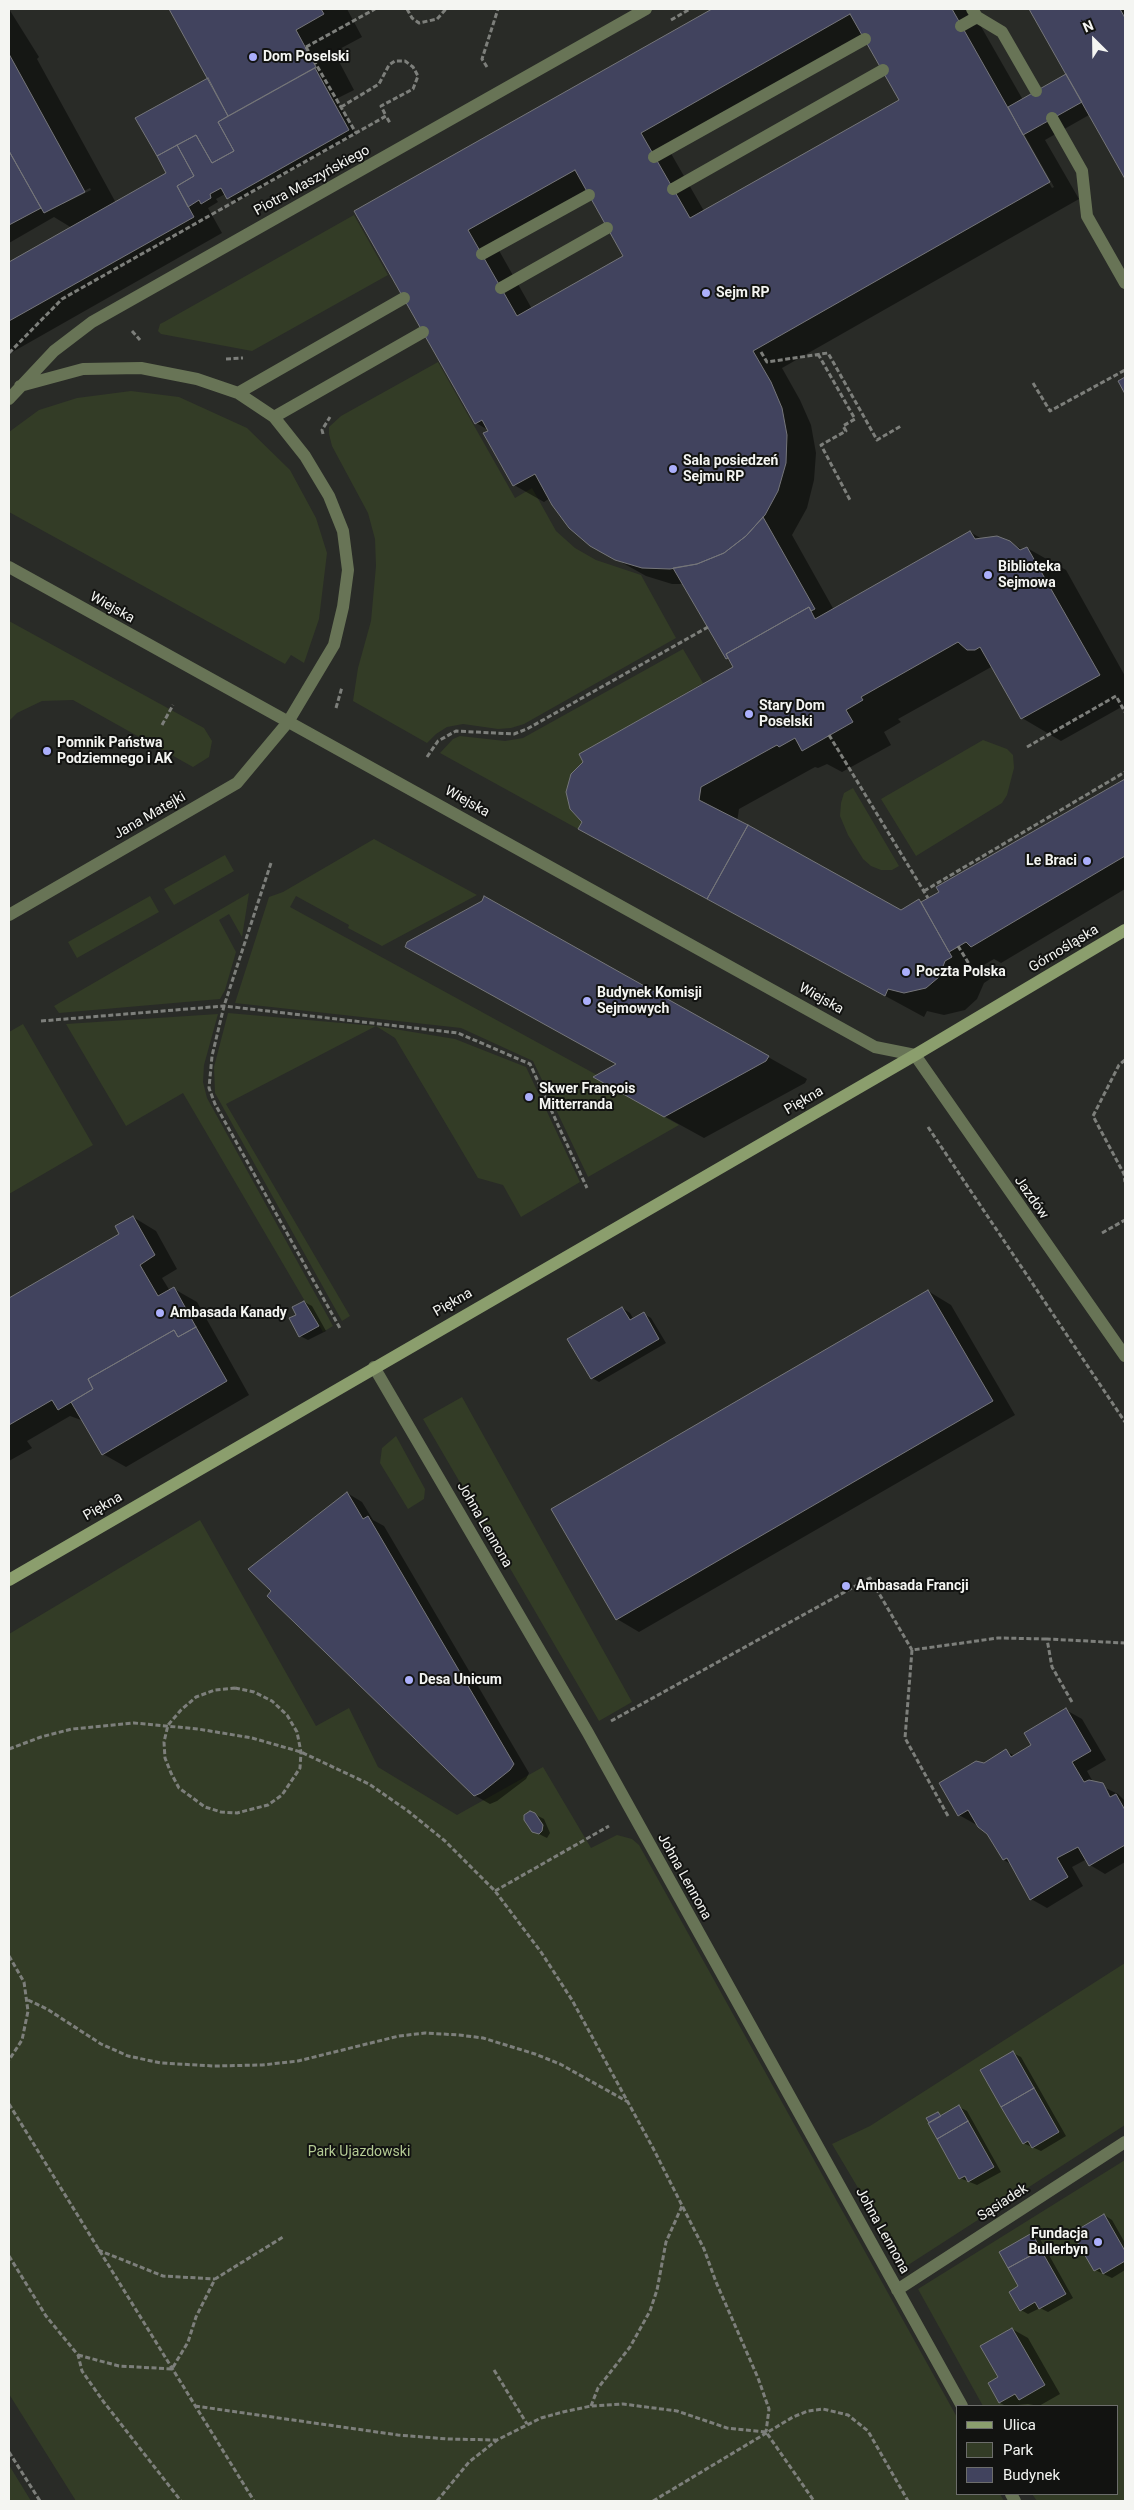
<!DOCTYPE html>
<meta charset="utf-8">
<style>
body{margin:0}
#map{position:relative;width:1134px;height:2510px;overflow:hidden;background:#292b27;font-family:Roboto,sans-serif}
canvas{display:block}
.frame{position:absolute;inset:0;border:10px solid #f4f5f2;pointer-events:none}
.legend{position:absolute;left:956px;top:2405px;width:162px;height:90px;box-sizing:border-box;background:#121311;border:1px solid #6c6d6b;margin:0;padding:6px 9px;list-style:none;font-size:15px;color:#f4f5f2}
.legend li{display:flex;align-items:center;gap:10px;height:25px}
.legend b{width:25px;border:1px solid #6c6d6b}
.north{position:absolute;left:1069px;top:15px;width:50px;height:50px;-webkit-text-stroke:4px #121311;paint-order:stroke;rotate:337deg;font-size:14px;font-weight:700;line-height:20px;text-align:center;color:#f4f5f2}
.north::after{content:'';display:block;margin:auto;width:18px;height:22px;background:#f4f5f2;clip-path:polygon(50% 0,100% 100%,50% 72%,0 100%)}
</style>
<div id="map">
<canvas width="1134" height="2510"></canvas>
<div class="frame"></div>
<ul class="legend">
<li><b style="height:6px;background:#8b9e6d"></b>Ulica</li>
<li><b style="height:14px;background:#333c26"></b>Park</li>
<li><b style="height:14px;background:#41435e"></b>Budynek</li>
</ul>
<div class="north">N</div>
</div>
<script>
const ctx = document.querySelector('canvas').getContext('2d');
ctx.lineJoin = 'round';
function fill(path, color) { ctx.fillStyle = color; ctx.fill(path, 'evenodd'); }
const shape = rows => new Path2D(rows.map(r => 'M' + r).join(''));
function strokePath(path, color, width, dash) { ctx.strokeStyle = color; ctx.lineWidth = width; ctx.lineCap = dash ? 'butt' : 'round'; ctx.setLineDash(dash || []); ctx.stroke(path); }
function label(font, color, halo, rows, align = 'center') {
  ctx.font = font + ' Roboto,sans-serif'; ctx.lineWidth = 4; ctx.setLineDash([]); ctx.textBaseline = 'middle'; ctx.strokeStyle = halo; ctx.fillStyle = color; for (const [text, x, y, turn = 0] of rows) {
    ctx.save(); ctx.translate(x, y); ctx.rotate((+turn || 0) * Math.PI / 180); ctx.textAlign = isNaN(turn) ? turn : align; if (halo) ctx.strokeText(text, 0, 0); ctx.fillText(text, 0, 0); ctx.restore();
  }
}
fill(shape([
 [354,215,388,275,252,351,161,334,158,331,160,324,164,322],
 [438,362,515,498,532,488,556,531,575,548,596,560,641,575,676,638,524,724,511,728,498,729,463,724,447,727,436,734,427,743,353,701,358,668,371,621,376,566,375,539,368,513,332,446,329,434,329,427,341,416],
 [131,391,179,397,247,428,290,470,316,518,327,553,319,619,304,663,291,655,285,664,9,512,9,432,39,410,77,398],
 [9,621,204,728,212,741,209,757,193,767,73,700,42,701,17,713,9,721],
 [683,649,703,683,580,754,583,762,571,774,566,792,570,809,582,822,578,829,440,753,453,739,460,736,505,741,523,738],
 [983,740,1007,749,1013,755,1014,768,1007,795,1002,803,916,856,881,799],
 [853,788,899,866,892,870,881,870,871,866,863,859,848,835,840,816,841,803,844,793],
 [374,839,477,895,382,946,348,928,349,925,296,896,290,907,597,1075,593,1077,679,1125,588,1177,533,1061,461,1028,235,1003,269,897,283,892],
 [225,855,234,871,174,905,164,889],
 [249,893,242,937,229,914,219,920,236,952,225,990,220,999,59,1013,54,1006],
 [150,896,159,912,77,958,68,942],
 [228,1013,376,1026,455,1039,526,1067,580,1182,521,1217,503,1185,478,1178,395,1038,376,1026,226,1104,350,1316,342,1321,215,1093,214,1067],
 [218,1014,204,1065,203,1082,207,1098,333,1326,323,1332,183,1093,126,1126,66,1024],
 [23,1024,93,1145,9,1194,9,1032],
 [462,1397,632,1702,599,1721,423,1419],
 [396,1436,425,1489,424,1499,408,1509,380,1463,382,1448],
 [200,1520,316,1726,349,1708,378,1767,457,1815,543,1767,591,1848,617,1835,632,1839,639,1845,958,2419,958,2494,1000,2494,1004,2501,76,2501,9,2394,9,1634],
 [1125,1963,1125,2125,905,2267,832,2144,870,2126],
 [1125,2160,1125,2501,1037,2501,1032,2494,1118,2494,1118,2406,983,2406,918,2289],
 [9,2465,31,2501,10,2501]
]), '#333c26');
fill(shape([
 [9,9,39,57,37,59,116,203,168,174,209,78,170,9,347,9,362,37,334,52,354,90,336,99,356,134,235,203,225,194,216,199,218,202,208,208,222,233,9,354,9,263,72,228,54,217,9,243],
 [90,188,91,190,63,204,63,202],
 [714,9,971,9,1023,100,1068,74,1030,9,1125,9,1125,176,1089,115,1045,140,1079,199,782,368,800,400,811,425,816,453,814,480,807,508,792,535,834,610,970,532,982,539,1009,542,1023,550,1027,548,1066,570,1125,676,1125,705,1061,741,1022,718,993,666,898,719,901,722,884,732,891,745,842,772,827,764,818,768,815,767,739,809,737,822,901,912,919,900,923,903,941,892,938,887,1125,781,1125,889,1001,963,994,959,982,966,990,979,984,983,977,999,965,1010,944,1015,927,1011,924,1017,618,851,584,822,735,667,729,657,725,655,684,584,672,584,646,576,591,545,550,498,544,502,514,485,490,431,476,423,356,212],
 [866,38,901,100,704,211,669,150],
 [1019,130,1024,134,1054,187,1052,188],
 [590,194,625,256,532,309,497,247],
 [768,1057,807,1079,805,1083,704,1138,633,1099,618,1064],
 [133,1217,156,1231,177,1269,162,1278,170,1291,174,1289,197,1302,249,1395,126,1467,103,1454,84,1421,70,1416,27,1441,32,1448,9,1461,9,1300,121,1235],
 [928,1291,951,1305,1015,1415,639,1632,617,1619],
 [304,1302,312,1306,326,1331,308,1340,300,1336],
 [622,1308,630,1313,634,1320,644,1314,651,1318,666,1343,599,1382,592,1378],
 [347,1493,362,1502,373,1520,384,1526,529,1773,526,1779,497,1801,490,1804,474,1795],
 [1066,1710,1082,1719,1106,1760,1087,1771,1093,1782,1118,1794,1125,1801,1125,1862,1105,1874,1090,1865,1087,1859,1072,1867,1083,1886,1047,1908,1031,1899,1011,1864,1004,1860,988,1833,977,1823,975,1824,959,1815,984,1764,1006,1751,1015,1756,1033,1746],
 [536,1815,544,1819,550,1833,547,1838,533,1831],
 [1013,2053,1021,2057,1066,2136,1041,2151,1023,2143],
 [959,2107,967,2111,1001,2172,977,2185,960,2178,938,2113,943,2116],
 [1104,2215,1112,2220,1125,2243,1125,2270,1112,2278,1095,2270],
 [1032,2235,1040,2239,1073,2298,1048,2312,1040,2308,1028,2314,1021,2310,1020,2287],
 [1012,2329,1028,2338,1060,2394,1039,2406,1028,2404,1006,2406,1000,2403,999,2378]
]), '#0007');
const building = shape([
 [169,9,321,9,324,14,296,30,316,67,228,116,169,9],
 [712,9,952,9,1050,182,753,351,771,382,782,408,787,435,786,463,778,491,765,515,746,536,724,553,697,564,670,569,642,568,615,560,590,546,569,528,552,505,535,474,513,486,483,433,488,431,482,420,475,424,354,211,712,9],
 [850,14,899,100,690,218,641,133,850,14],
 [575,170,623,256,517,316,468,230,575,170],
 [1029,9,1120,9,1125,18,1125,179,1029,9],
 [9,54,85,192,44,213,9,151,9,54],
 [315,68,349,130,227,199,221,188,210,194,211,198,201,204,199,200,188,207,177,186,194,176,177,145,196,135,212,163,234,151,218,122,315,68],
 [1066,74,1082,102,1023,135,1008,107,1066,74],
 [208,78,228,116,218,122,234,151,212,163,196,135,157,156,135,118,208,78],
 [177,145,194,176,177,186,194,217,9,321,9,262,166,173,157,156,177,145],
 [9,151,41,208,9,225,9,151],
 [1125,377,1125,394,1118,381,1125,377],
 [763,517,815,609,811,611,809,607,726,654,728,658,726,659,673,568,697,564,724,553,746,536,763,517],
 [970,531,975,539,997,536,1010,541,1020,550,1027,547,1100,675,1021,719,980,647,975,650,967,650,958,642,861,697,863,700,846,710,853,722,802,751,795,738,779,747,777,745,701,787,699,800,748,825,707,899,578,829,582,822,570,809,566,792,571,774,583,762,579,754,733,667,726,654,809,607,815,619,970,531],
 [1125,779,1125,856,971,947,966,942,949,952,921,902,939,892,936,887,1125,779],
 [748,825,901,910,919,899,952,957,945,961,939,977,926,988,904,993,888,989,885,996,707,899,748,825],
 [484,896,769,1056,766,1061,664,1117,593,1077,616,1064,405,947,407,942,482,901,484,896],
 [133,1216,155,1255,140,1265,158,1296,174,1287,196,1327,178,1337,174,1330,88,1379,93,1389,58,1410,52,1400,9,1425,9,1298,119,1234,115,1226,133,1216],
 [928,1290,993,1401,616,1620,551,1509,928,1290],
 [304,1301,319,1326,299,1337,289,1318,296,1315,292,1307,304,1301],
 [622,1307,630,1320,644,1312,659,1339,591,1379,567,1339,622,1307],
 [196,1327,227,1381,102,1455,71,1402,93,1389,88,1379,174,1330,178,1337,196,1327],
 [347,1492,363,1519,368,1516,514,1764,510,1770,481,1793,474,1796,267,1596,271,1591,248,1569,347,1492],
 [1066,1708,1091,1751,1072,1762,1084,1782,1089,1780,1103,1783,1110,1797,1116,1794,1125,1810,1125,1845,1089,1866,1078,1847,1057,1858,1068,1877,1030,1900,1007,1858,1003,1860,987,1834,978,1827,968,1810,958,1816,939,1783,976,1761,984,1763,1006,1749,1011,1757,1031,1745,1024,1733,1066,1708],
 [530,1811,535,1813,543,1825,542,1831,539,1834,532,1832,524,1820,524,1815,530,1811],
 [1013,2051,1034,2088,1001,2107,980,2070,1013,2051],
 [1034,2088,1059,2132,1032,2148,1028,2141,1023,2144,1001,2107,1034,2088],
 [959,2105,968,2121,937,2139,928,2123,959,2105],
 [938,2112,941,2116,929,2123,926,2118,938,2112],
 [968,2121,994,2167,968,2182,965,2176,959,2179,937,2139,968,2121],
 [1104,2214,1125,2251,1125,2261,1103,2274,1100,2268,1094,2271,1072,2233,1104,2214],
 [1032,2233,1041,2250,1008,2268,999,2252,1032,2233],
 [1041,2250,1066,2294,1039,2309,1035,2302,1020,2311,1009,2292,1018,2286,1008,2268,1041,2250],
 [1012,2328,1045,2385,1019,2400,1015,2394,999,2403,988,2383,998,2377,980,2346,1012,2328]
]);
fill(building, '#41435e');
strokePath(building, '#75767a', 1);
strokePath(shape([
 [407,9,412,18,419,23,437,19,446,9],
 [671,20,690,9],
 [306,47,356,133],
 [306,47,375,9],
 [487,67,482,59,498,9],
 [341,107,379,84,389,65,395,61,405,61,413,67,418,76,413,89,381,106,386,116],
 [132,331,140,340],
 [761,352,767,362,828,353,877,440,901,426],
 [9,353,62,299,386,116,390,123],
 [818,354,855,419,843,426,846,431,821,445,850,500],
 [226,359,243,358],
 [1033,383,1050,411,1125,370],
 [323,434,322,430,330,417],
 [336,708,342,687],
 [162,725,173,705],
 [829,735,928,898],
 [1027,747,1116,696,1125,712],
 [427,757,438,741,456,731,514,734,527,729,708,627],
 [271,863,224,1006,212,1056,209,1088,215,1104,341,1330],
 [924,891,1125,772],
 [958,946,974,972],
 [41,1021,224,1006,458,1033,530,1064,587,1188],
 [1125,1060,1119,1065,1093,1116,1124,1174,1125,1182],
 [928,1127,1125,1422],
 [1102,1233,1125,1220],
 [235,1688,254,1692,272,1701,287,1715,297,1732,301,1752,300,1768,282,1795,268,1805,237,1813,221,1812,205,1807,179,1788,171,1773,165,1758,164,1742,168,1725,181,1710,196,1697,215,1690,235,1688],
 [1072,1702,1052,1667,1047,1639,1125,1643],
 [611,1721,870,1578,912,1650],
 [9,1749,41,1737,72,1729,134,1723,198,1729,252,1738,301,1752,369,1784,408,1811,445,1841,495,1891,541,1952,572,2000,653,2148,704,2249,716,2282,758,2378,769,2409,766,2432],
 [948,1816,905,1738,912,1650,998,1638,1047,1639],
 [495,1891,609,1826],
 [9,1956,24,1982,28,2011,22,2040,9,2060],
 [28,2000,47,2009,101,2044,128,2056,161,2063,214,2066,262,2065,298,2061,399,2036,425,2033,459,2035,483,2038,535,2054,560,2064,628,2102],
 [9,2104,254,2501],
 [98,2250,163,2276,215,2279],
 [9,2256,46,2316,78,2355,82,2371,103,2401,181,2501],
 [78,2355,119,2366,172,2369,188,2342,196,2317,215,2279,283,2237],
 [494,2370,527,2424],
 [195,2406,398,2435,448,2439,496,2440],
 [591,2406,598,2388,630,2347,650,2311,657,2290,666,2242,682,2206],
 [9,2452,40,2501],
 [437,2501,469,2462,497,2440,541,2418,563,2412,591,2406,623,2404,677,2411,727,2428,766,2432,814,2501],
 [653,2501,793,2417,808,2411,823,2409,848,2415,868,2431,908,2501]
]), '#7d7f7b', 3, [5, 2.5]);
strokePath(shape([
 [972,9,977,17,1002,32,1036,91],
 [961,26,977,17],
 [1052,118,1082,171,1087,216,1125,283],
 [654,157,865,39],
 [673,189,883,70],
 [482,254,589,195],
 [501,288,607,228],
 [20,386,83,369,141,368,197,379,238,393,274,417,305,456,329,496,343,531,348,570,343,607,334,645,288,722],
 [238,393,404,298],
 [9,399,54,351,92,322,646,9],
 [274,417,423,332]
]), '#687456', 12);
strokePath(shape([
 [9,567,875,1047,915,1055,1125,1356],
 [9,915,237,783,288,722],
 [374,1367,588,1733,962,2406],
 [897,2290,1125,2142],
 [1011,2494,1015,2501]
]), '#687456', 12);
strokePath(shape([
 [9,1580,915,1055,1125,930]
]), '#8b9e6d', 12);
for (const [x, y, r, color] of [
 [253,57,5,"#abaffb"],
 [706,293,5,"#abaffb"],
 [673,469,5,"#abaffb"],
 [988,575,5,"#abaffb"],
 [749,714,5,"#abaffb"],
 [47,751,5,"#abaffb"],
 [1087,861,5,"#abaffb"],
 [906,972,5,"#abaffb"],
 [587,1001,5,"#abaffb"],
 [529,1097,5,"#abaffb"],
 [160,1313,5,"#abaffb"],
 [846,1586,5,"#abaffb"],
 [409,1680,5,"#abaffb"],
 [1098,2242,5,"#abaffb"]
]) { const dot = new Path2D(); dot.arc(x, y, r, 0, 2 * Math.PI); ctx.fillStyle = color; ctx.fill(dot); strokePath(dot, '#121311', 2); }
label('bold 14px', '#f4f5f2', '#121311', [
 ["Dom Poselski",263,57],
 ["Sejm RP",716,293],
 ["Sala posiedzeń",683,461],
 ["Sejmu RP",683,477],
 ["Biblioteka",998,567],
 ["Sejmowa",998,583],
 ["Stary Dom",759,706],
 ["Poselski",759,722],
 ["Pomnik Państwa",57,743],
 ["Podziemnego i AK",57,759],
 ["Le Braci",1077,861,"right"],
 ["Poczta Polska",916,972],
 ["Budynek Komisji",597,993],
 ["Sejmowych",597,1009],
 ["Skwer François",539,1089],
 ["Mitterranda",539,1105],
 ["Ambasada Kanady",170,1313],
 ["Ambasada Francji",856,1586],
 ["Desa Unicum",419,1680],
 ["Fundacja",1088,2234,"right"],
 ["Bullerbyn",1088,2250,"right"]
], 'left');
label('14px', '#f4f5f2', '#121311', [
 ["Piotra Maszyńskiego",312,181,-29],
 ["Wiejska",112,608,29],
 ["Wiejska",467,802,29],
 ["Jana Matejki",150,816,-30],
 ["Górnośląska",1064,949,-31],
 ["Wiejska",821,999,29],
 ["Piękna",804,1101,-30],
 ["Jazdów",1031,1198,55],
 ["Piękna",453,1303,-30],
 ["Piękna",103,1507,-30],
 ["Johna Lennona",484,1525,60],
 ["Johna Lennona",684,1877,61],
 ["Sąsiadek",1003,2203,-33],
 ["Johna Lennona",882,2231,61]
]);
label('14px', '#b4ca94', '#121311', [
 ["Park Ujazdowski",359,2152]
]);
</script>
